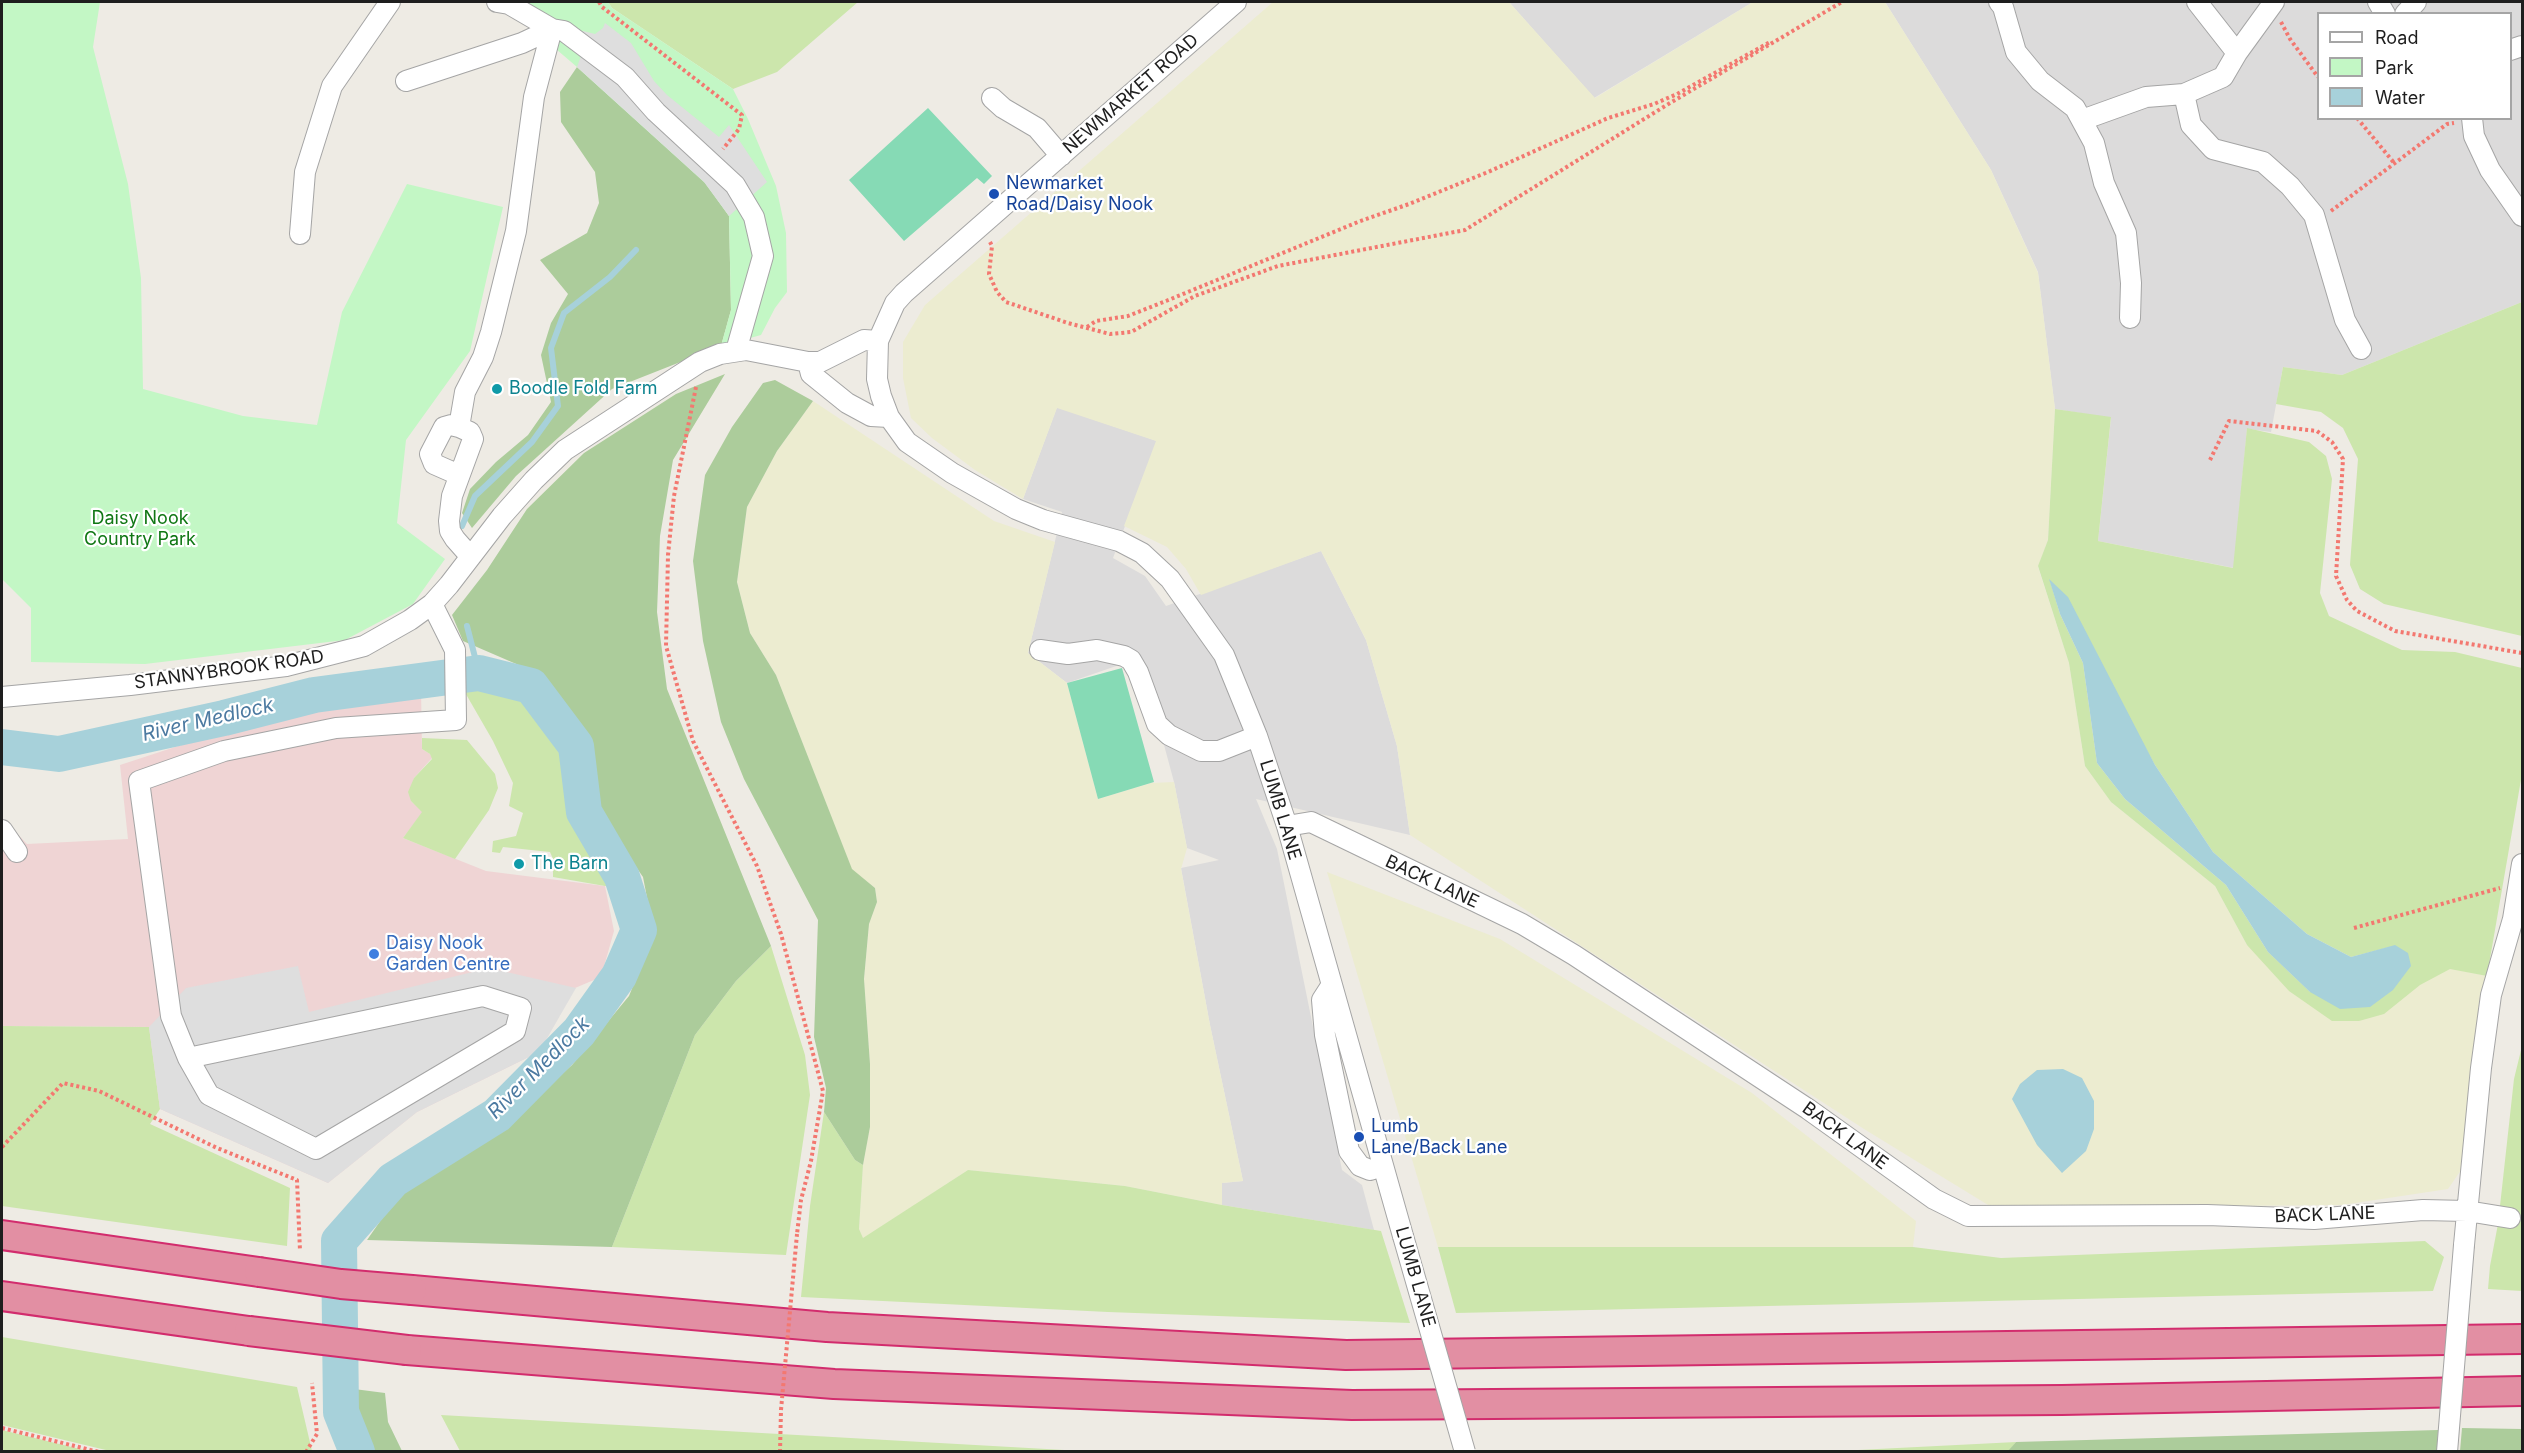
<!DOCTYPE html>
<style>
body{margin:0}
#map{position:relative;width:2524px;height:1453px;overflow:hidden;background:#eeebe4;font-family:Inter,sans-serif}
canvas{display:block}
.frame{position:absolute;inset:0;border:3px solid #1e1e1e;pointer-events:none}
.legend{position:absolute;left:2317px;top:12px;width:195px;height:108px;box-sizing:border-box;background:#fff;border:2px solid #a5a5a5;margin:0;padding:8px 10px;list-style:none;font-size:18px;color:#1e1e1e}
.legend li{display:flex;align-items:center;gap:12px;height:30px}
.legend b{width:30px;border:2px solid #a5a5a5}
</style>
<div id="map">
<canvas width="2524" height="1453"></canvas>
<div class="frame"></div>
<ul class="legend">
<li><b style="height:8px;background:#fff"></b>Road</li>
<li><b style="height:16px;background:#c3f7c5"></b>Park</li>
<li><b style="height:16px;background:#a7d1da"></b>Water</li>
</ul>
</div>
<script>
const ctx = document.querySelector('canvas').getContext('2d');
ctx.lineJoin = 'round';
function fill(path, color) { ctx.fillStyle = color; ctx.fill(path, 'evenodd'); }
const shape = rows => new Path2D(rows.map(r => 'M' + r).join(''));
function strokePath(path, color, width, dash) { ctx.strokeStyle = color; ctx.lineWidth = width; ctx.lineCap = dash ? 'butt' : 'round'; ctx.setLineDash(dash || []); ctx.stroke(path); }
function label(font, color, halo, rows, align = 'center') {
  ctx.font = font + ' Inter,sans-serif'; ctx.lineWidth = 4.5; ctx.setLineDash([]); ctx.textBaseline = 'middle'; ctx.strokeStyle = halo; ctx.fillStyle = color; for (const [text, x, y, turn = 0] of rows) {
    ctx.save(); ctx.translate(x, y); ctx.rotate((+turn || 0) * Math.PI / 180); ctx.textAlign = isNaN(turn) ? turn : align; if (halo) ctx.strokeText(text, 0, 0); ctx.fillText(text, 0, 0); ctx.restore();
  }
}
fill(shape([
 [1509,2,1753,2,1594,98],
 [1885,2,2522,2,2522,302,2342,375,2283,367,2271,432,2247,429,2234,568,2098,541,2111,418,2055,409,2038,272,1991,170],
 [2318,14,2510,14,2510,118,2318,118],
 [1057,407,1157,441,1113,558,1145,576,1166,606,1321,551,1366,640,1397,746,1410,835,1256,799,1277,849,1342,1170,1362,1185,1374,1230,1222,1205,1222,1183,1243,1181,1210,1025,1181,868,1219,860,1187,848,1174,782,1150,693,1122,664,1067,683,1028,653,1062,512,1023,499]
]), '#dcdbdb');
fill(shape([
 [421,687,422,749,430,754,432,758,414,778,411,801,423,812,403,838,486,871,605,886,614,931,601,977,575,988,539,1052,417,1112,328,1183,160,1109,149,1027,2,1026,2,818,27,844,128,839,120,765,224,731]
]), '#efd4d4');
fill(shape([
 [1273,2,1509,2,1595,98,1753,2,1885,2,1991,170,2038,273,2055,409,2048,540,2038,567,2069,663,2085,766,2111,802,2215,886,2247,945,2415,980,2450,968,2487,976,2468,1160,2448,1189,2342,1205,1993,1208,1864,1129,1410,835,1397,746,1366,640,1321,551,1201,595,1186,569,1167,547,1124,526,1156,441,1057,408,1023,499,975,470,932,438,911,418,903,378,903,342,925,305],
 [813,401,994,521,1055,542,1028,653,1067,683,1098,799,1151,783,1174,782,1187,848,1181,869,1210,1025,1243,1181,1222,1183,1222,1205,1125,1186,968,1170,863,1239,859,1229,863,1165,870,1127,870,1064,864,980,869,924,877,902,875,888,852,870,776,675,750,633,737,582,747,507,777,451],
 [1327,872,1500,939,1752,1093,1916,1221,1913,1247,1438,1247]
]), '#ececd0');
fill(shape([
 [608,2,858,2,777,72,733,89,612,8],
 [2522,302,2522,636,2384,604,2360,589,2350,565,2358,459,2343,428,2321,412,2276,404,2283,367,2342,375],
 [2055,409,2111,417,2098,541,2233,568,2247,428,2309,442,2326,456,2332,479,2320,593,2329,616,2402,650,2455,652,2522,668,2522,774,2487,976,2450,969,2420,985,2384,1014,2359,1021,2332,1021,2289,991,2247,945,2215,886,2111,802,2085,766,2069,663,2038,566,2048,540],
 [2050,581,2155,765,2213,852,2307,934,2351,957,2394,946,2310,992,2268,952,2226,885,2125,799,2097,763,2083,663,2060,614],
 [463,679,490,684,531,701,553,731,563,749,567,778,584,826,618,885,605,886,553,877,553,859,550,852,503,847,500,853,492,852,493,841,516,836,523,813,509,806,513,783,493,741,463,689],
 [422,738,467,740,495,774,498,788,489,810,455,859,403,838,422,812,411,801,408,792,414,778,432,759,430,754,422,749],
 [771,946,805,1055,810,1095,786,1255,612,1247,695,1035,736,981],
 [2,1026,149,1027,160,1109,150,1124,290,1188,287,1246,2,1206],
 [2522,1046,2522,1291,2488,1289,2490,1266,2498,1224,2514,1079],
 [824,1112,855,1160,863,1165,859,1229,863,1238,968,1170,1125,1186,1222,1205,1381,1231,1410,1323,1108,1312,801,1297,810,1206],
 [2425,1241,2444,1257,2433,1291,1456,1313,1438,1247,1913,1247,2001,1258],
 [2,1337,297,1387,312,1451,110,1451,2,1425],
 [441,1415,1082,1451,460,1451],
 [2,1430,88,1451,2,1451],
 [2016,1442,2008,1452,1570,1451,1858,1450]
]), '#cce6ac');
fill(shape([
 [577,67,705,182,729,216,731,310,721,346,612,389,516,476,472,528,462,513,470,489,496,462,528,435,551,402,541,355,551,323,568,294,540,260,587,233,599,203,595,172,561,122,560,92],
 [725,374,673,460,660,536,657,612,667,689,771,946,736,981,695,1035,612,1247,367,1240,404,1187,498,1131,572,1065,629,996,654,934,643,877,597,811,591,745,544,676,463,641,452,615,487,570,527,509,584,453,676,394],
 [775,380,813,401,777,451,747,507,737,582,750,633,776,675,852,869,875,888,877,902,869,924,864,979,870,1064,870,1127,863,1165,855,1160,824,1112,826,1088,814,1037,818,920,744,779,721,722,703,641,693,561,705,475,732,427,763,383],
 [354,1389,385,1393,388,1422,402,1451,371,1451,354,1419],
 [2462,1428,2522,1429,2522,1451,2460,1451],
 [2438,1430,2437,1452,2008,1451,2016,1442]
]), '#accc9b');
fill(shape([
 [2,2,100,2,93,47,128,184,141,278,143,389,243,416,317,425,342,312,407,184,503,207,470,351,406,440,397,523,445,559,413,604,345,640,145,664,31,662,31,608,2,579],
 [501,2,608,2,612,8,733,89,748,119,776,186,786,233,787,292,775,308,761,335,721,346,731,310,729,216,705,183,577,67]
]), '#c3f7c5');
fill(shape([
 [928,108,992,176,984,184,977,178,904,241,849,180],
 [1122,668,1154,782,1098,799,1067,683]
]), '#86dab5');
fill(shape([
 [605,23,631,43,654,81,667,95,719,137,729,125,767,182,729,216,704,182,577,67,582,53,571,48,583,31,595,34,603,28],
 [298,966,309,1012,489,968,576,988,539,1052,417,1112,328,1183,160,1109,149,1027,186,988]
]), '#dedede');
fill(shape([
 [2049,579,2068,597,2155,765,2213,852,2307,934,2351,957,2395,945,2408,953,2411,966,2393,990,2370,1007,2340,1009,2310,992,2268,952,2226,885,2125,799,2097,763,2083,663,2060,614],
 [2063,1069,2082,1078,2094,1101,2094,1129,2086,1151,2062,1173,2037,1145,2012,1099,2020,1084,2037,1070]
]), '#a7d1da');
strokePath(shape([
 [462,526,475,496,532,442,558,406,551,348,564,313,610,277,636,250],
 [467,626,479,673]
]), '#a7d1da', 6);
strokePath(shape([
 [2,747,59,754,224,718,314,695,479,673,531,686,576,746,584,812,622,877,639,930,619,976,579,1032,497,1115,393,1180,339,1241,341,1412,357,1452]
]), '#a7d1da', 36);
const minor = shape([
 [497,2,509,4,552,29,564,31,625,77,656,112,735,185,754,217,763,256,736,351],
 [1236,2,904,293,895,303,878,341,877,379,881,396,889,417,907,442,952,473,1016,509,1043,520,1119,541,1142,553,1170,579,1224,655,1257,736,1287,826,1403,1236],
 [1999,2,2003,7,2016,52,2040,81,2075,108,2094,143,2104,183,2126,233,2131,283,2130,318],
 [2197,2,2237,53],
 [2378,2,2385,14],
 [2405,14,2416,2],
 [2510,50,2522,46],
 [406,81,522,43,552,29],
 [2184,94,2191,125,2213,149,2263,162,2290,186,2314,215,2345,320,2361,349],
 [992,98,1003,108,1037,128,1061,156],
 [2472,118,2474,136,2490,170,2522,216],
 [2082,120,2146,97,2184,94,2223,77,2237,53,2274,2],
 [300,234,305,172,332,86,390,2],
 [808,362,811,374,847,403,871,416,889,417],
 [459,427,451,425,444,427,430,454,434,464,459,475],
 [470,556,455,539,450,531,449,521,452,496,473,439,470,432,459,427,465,392,483,357,491,332,516,231,534,97,552,29],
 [1040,650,1068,654,1097,650,1124,656,1131,660,1138,672,1157,724,1169,735,1201,751,1219,751,1257,736],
 [2,697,130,685,286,666,364,646,410,620,432,604,449,585,502,516,534,480,565,450,700,362,720,354,746,350,808,362,820,362,864,340,878,341],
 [1287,826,1311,822,1522,924,1574,955,1808,1109,1934,1199,1968,1216,2207,1215,2314,1219,2423,1210,2467,1211,2510,1218],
 [2,830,17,852],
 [1331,986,1322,1000,1325,1035,1349,1151,1360,1166,1370,1170,1383,1166],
 [188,1058,483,996,521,1008,515,1031,316,1149,209,1095,188,1058,171,1016,139,781,224,751,336,728,456,720,455,650,432,604],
 [2464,1245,2481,1068,2491,995,2513,919,2522,864]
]);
const highway = shape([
 [2,1235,259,1272],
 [412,1290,827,1327,1346,1355,2522,1339],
 [2,1296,249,1331],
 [407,1350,834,1384,1352,1405,2062,1400,2522,1391]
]);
strokePath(minor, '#a5a5a5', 22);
strokePath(highway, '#d22c6d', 32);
strokePath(shape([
 [599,2,602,7,742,115,739,129,723,149],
 [2281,22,2290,39,2318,77],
 [2357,118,2395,164],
 [2331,211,2447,124,2454,123],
 [990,242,992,246,989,274,997,292,1006,302,1068,323,1110,334,1131,332,1195,296,1278,266,1465,230,1670,103,1842,2],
 [1087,327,1096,321,1128,316,1166,301,1358,222,1409,204,1488,172,1608,118,1654,104,1677,94,1770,42],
 [696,387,674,496,668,555,666,646,693,741,757,866,781,934,823,1091,811,1161,801,1200,797,1234],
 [2210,460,2229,421,2317,431,2332,442,2343,459,2336,576,2347,600,2357,611,2395,631,2522,653],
 [2354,928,2500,888],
 [2,1147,63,1083,99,1091,217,1148,297,1180,300,1251],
 [2,1428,99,1452],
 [306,1452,317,1434,312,1383]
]), '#f37870', 4, [3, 3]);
strokePath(minor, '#fff', 20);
strokePath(highway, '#e28fa3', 28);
const minorBridge = shape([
 [1403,1236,1465,1452],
 [2447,1452,2464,1245]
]);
const highwayBridge = shape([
 [259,1272,341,1284,412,1290],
 [249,1331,407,1350]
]);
strokePath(minorBridge, '#a5a5a5', 22, []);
strokePath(highwayBridge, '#d22c6d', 32, []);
strokePath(shape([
 [780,1452,781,1410,797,1234]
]), '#f37870', 4, [3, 3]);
strokePath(minorBridge, '#fff', 20);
strokePath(highwayBridge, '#e28fa3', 28);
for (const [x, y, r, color] of [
 [994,194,6,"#1a4fb4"],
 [497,389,6,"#0f9aa8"],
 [519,864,6,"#0f9aa8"],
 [374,954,6,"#3f7fe0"],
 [1359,1137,6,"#1a4fb4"]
]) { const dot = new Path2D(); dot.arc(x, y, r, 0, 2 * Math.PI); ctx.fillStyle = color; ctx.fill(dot); strokePath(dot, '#fff', 2); }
label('18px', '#1e1e1e', '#fff', [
 ["NEWMARKET ROAD",1131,94,-41],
 ["STANNYBROOK ROAD",229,670,-8],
 ["LUMB LANE",1280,810,73],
 ["BACK LANE",1432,882,25],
 ["BACK LANE",1845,1136,36],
 ["BACK LANE",2325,1215,-2],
 ["LUMB LANE",1415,1277,74]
]);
label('18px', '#164399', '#fff', [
 ["Newmarket",1006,184],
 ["Road/Daisy Nook",1006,205],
 ["Lumb",1371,1127],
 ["Lane/Back Lane",1371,1148]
], 'left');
label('18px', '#0d838f', '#fff', [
 ["Boodle Fold Farm",509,389],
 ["The Barn",531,864]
], 'left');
label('18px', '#107714', '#fff', [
 ["Daisy Nook",140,519],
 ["Country Park",140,540]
]);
label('18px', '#366cbe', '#fff', [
 ["Daisy Nook",386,944],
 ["Garden Centre",386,965]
], 'left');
label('italic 20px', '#4c7aa1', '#fff', [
 ["River Medlock",208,720,-13],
 ["River Medlock",539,1068,-45]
]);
</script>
